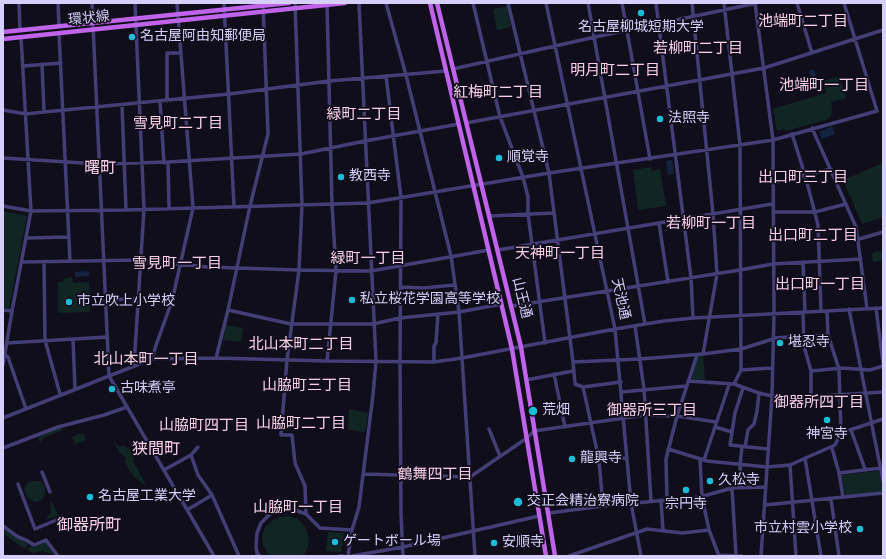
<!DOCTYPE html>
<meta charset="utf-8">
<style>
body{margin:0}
#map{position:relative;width:886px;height:559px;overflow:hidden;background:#110e1c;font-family:Jost,sans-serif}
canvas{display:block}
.frame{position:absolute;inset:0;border:4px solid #d5cff9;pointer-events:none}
</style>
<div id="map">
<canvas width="886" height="559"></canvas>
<div class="frame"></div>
</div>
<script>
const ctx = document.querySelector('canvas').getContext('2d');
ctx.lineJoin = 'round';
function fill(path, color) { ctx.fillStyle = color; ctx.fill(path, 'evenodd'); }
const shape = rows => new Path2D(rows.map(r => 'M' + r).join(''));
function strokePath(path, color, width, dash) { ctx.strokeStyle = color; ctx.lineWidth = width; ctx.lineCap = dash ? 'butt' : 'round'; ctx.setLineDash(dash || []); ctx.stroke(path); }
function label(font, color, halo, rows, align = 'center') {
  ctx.font = font + ' Jost,"Noto Sans JP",sans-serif'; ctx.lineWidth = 3.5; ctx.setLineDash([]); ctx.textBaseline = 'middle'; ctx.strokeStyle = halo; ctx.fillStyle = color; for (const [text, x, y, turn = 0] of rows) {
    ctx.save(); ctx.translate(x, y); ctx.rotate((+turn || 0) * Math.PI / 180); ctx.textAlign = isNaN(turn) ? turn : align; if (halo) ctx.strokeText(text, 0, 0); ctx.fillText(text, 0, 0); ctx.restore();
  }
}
fill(shape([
 [507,6,511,27,497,30,493,9],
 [837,77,840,78,846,98,831,102,832,108,831,116,826,120,786,131,785,129,777,131,773,109,826,93,823,81],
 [883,163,883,217,862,224,843,180],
 [651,167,652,171,660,169,666,206,638,210,633,170],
 [3,211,27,216,9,309,3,307],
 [883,251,883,260,873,262,872,255,873,252],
 [72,277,73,283,89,282,90,312,58,313,58,282,63,282,63,279],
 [226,325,243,328,241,342,223,340],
 [703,356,705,380,691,379,697,357],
 [349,409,368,413,365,432,348,430],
 [59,428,61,428,63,430,43,438,40,443,38,437],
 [83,433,86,440,75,444,72,437],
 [114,442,115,442,119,447,123,445,129,449,134,458,133,461,146,485,140,482,131,473,126,464,125,461,126,458,120,453],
 [877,471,879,472,883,490,882,493,846,496,841,477,842,475],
 [31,481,40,481,45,487,45,495,43,499,39,501,36,502,28,498,25,493,25,486],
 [50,502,52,502,58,516,47,519,47,517,51,513],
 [289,516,298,519,305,526,308,534,309,543,306,552,302,556,269,556,263,545,262,536,265,527,272,521,280,517],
 [3,529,18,539,29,544,25,548,20,546,5,535,3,533],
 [328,532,344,533,341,552,326,551],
 [46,542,55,555,42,551,32,553,27,549,31,545,34,547]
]), '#122525');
fill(shape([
 [814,69,818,83,813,84,809,71],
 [832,126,835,134,822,139,819,132],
 [672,160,674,174,668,175,666,161],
 [89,271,89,276,75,277,75,272]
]), '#13233f');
strokePath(shape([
 [19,3,20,30],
 [58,3,59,26],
 [92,3,109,376,214,556],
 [224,3,234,207],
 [295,3,302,205,299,270,287,360,281,435,292,435,295,463,305,486,306,514],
 [386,3,406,75,451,256,459,312,475,556],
 [473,3,500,117,523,177,528,197,528,214,545,343],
 [508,3,549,173,573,362,575,384,583,387,621,382],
 [546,3,615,329,631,503,641,556],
 [588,3,645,324],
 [622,3,650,159],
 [656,3,691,278,693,318],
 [692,3,713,214,717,274,703,354],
 [724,3,740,145,741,370,734,384],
 [755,3,773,140,774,314,772,396,761,556],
 [797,3,812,53],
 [327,5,332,204,336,271,327,361],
 [59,33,70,261],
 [42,64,44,112],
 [23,66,61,63],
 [453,69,595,37,757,3],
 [386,76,401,198,400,362,401,514,403,556],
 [160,101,164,163],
 [167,101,167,53,181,53],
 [122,105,126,210],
 [3,110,26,114,44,112,229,94,329,81,446,71],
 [466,123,764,68,883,30],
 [812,128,856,227,867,308],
 [792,134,805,175,818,225,821,311],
 [3,158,99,164,168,162,301,154,365,141,459,124],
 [168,162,169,208],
 [773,183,831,169],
 [3,206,31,211,126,210,368,203,549,173,773,140,877,111,844,3],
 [773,212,815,212,846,204],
 [489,216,554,213],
 [659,223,668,282],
 [26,238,68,237],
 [859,239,883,232],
 [498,250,772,204],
 [22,262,141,260,207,267,299,270,371,271,489,250],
 [44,262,45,340,60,394],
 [803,262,805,312],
 [401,287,423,288,455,285],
 [105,300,155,298,172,301],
 [512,306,740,270,773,264,861,259],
 [876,308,883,363],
 [849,309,883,481],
 [3,310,12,311],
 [228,310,291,324,373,324,400,318,459,312,502,304],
 [803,312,804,346,811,371,811,398],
 [635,326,644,389,651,501],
 [773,338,828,335],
 [73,339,75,389],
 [7,343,107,337],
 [5,355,8,357,26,409],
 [216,358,228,310,250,206,268,134,263,3],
 [152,359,156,345,172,301,193,208,177,3],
 [434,362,434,346,436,343,438,314],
 [573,362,640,359,703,354,741,349,773,339],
 [3,365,12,311,31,211,21,37],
 [134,366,144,209,135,3],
 [741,370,772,368],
 [811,371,842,368,870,370,883,366],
 [554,374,565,427],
 [526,380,573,371],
 [688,381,734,384,759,393,793,401,821,396,883,392],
 [583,387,599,460,603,506],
 [743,388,735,413,730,445,767,449],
 [621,392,686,386],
 [3,418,152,359,216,358,327,361,434,362,462,358,615,329,664,321,693,318,883,308],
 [715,427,732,432],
 [489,429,500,456],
 [851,430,865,469],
 [841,433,883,419],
 [745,447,748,430,754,424,757,411,759,393],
 [3,448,58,427,104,415,127,407],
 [832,448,839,473,843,497],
 [668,449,707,461,767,467,790,465,835,445,841,433,839,369,828,335,827,311],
 [191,455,198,475,212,495,239,556],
 [805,458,821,556],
 [700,459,702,497,709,530,719,556],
 [599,460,627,458],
 [704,460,729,385],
 [790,465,796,556],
 [164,470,191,455,198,447],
 [42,472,50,492],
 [839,473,881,468],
 [363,474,470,477,527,438,534,431,645,415,677,416,716,422],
 [18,484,35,529,61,518],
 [732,488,736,555],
 [741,488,740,464,742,447],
 [831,499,839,556],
 [661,500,663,531],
 [667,500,666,459,677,416,697,355],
 [765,505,883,493],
 [187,510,212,495],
 [549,513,603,506,700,497,732,488,765,487],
 [3,526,18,537,26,540,34,545,46,540,58,556],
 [718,555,742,556],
 [260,556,257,553,256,547,257,533,261,523,272,512,283,509,292,509,306,514,320,528,352,530],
 [339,556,344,556],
 [348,556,352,530,359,507,373,395,376,361,359,3],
 [352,556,403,547,539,516],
 [569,556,647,529,682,533,709,530]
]), '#433e75', 3.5);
strokePath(shape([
 [430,3,512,349,546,556],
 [437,3,521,347,555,556],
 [3,32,289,3],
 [3,39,345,3]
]), '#bf63eb', 4.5);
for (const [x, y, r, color] of [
 [641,13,4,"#1bbcd8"],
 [132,37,4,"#1bbcd8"],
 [660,119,4,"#1bbcd8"],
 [499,158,4,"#1bbcd8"],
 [341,177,4,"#1bbcd8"],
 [352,300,4,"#1bbcd8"],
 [69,302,4,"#1bbcd8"],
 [780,343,4,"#1bbcd8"],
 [112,389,4,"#1bbcd8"],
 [533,411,5,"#1bbcd8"],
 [827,420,4,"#1bbcd8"],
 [572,459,4,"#1bbcd8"],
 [710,481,4,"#1bbcd8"],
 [686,490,4,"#1bbcd8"],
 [90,497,4,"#1bbcd8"],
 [518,502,5,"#1bbcd8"],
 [860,529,4,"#1bbcd8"],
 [335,542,4,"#1bbcd8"],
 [494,543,4,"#1bbcd8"]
]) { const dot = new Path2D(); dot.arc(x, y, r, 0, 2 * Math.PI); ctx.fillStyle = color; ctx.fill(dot); strokePath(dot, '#110e1c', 1.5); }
label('14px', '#d5cff9', '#110e1c', [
 ["環状線",89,19,-6],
 ["山王通",521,298,76],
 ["天池通",620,299,78]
]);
label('14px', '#d5cff9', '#110e1c', [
 ["名古屋柳城短期大学",641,28,"center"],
 ["名古屋阿由知郵便局",140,37],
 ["法照寺",668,119],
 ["順覚寺",507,158],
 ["教西寺",349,177],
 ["私立桜花学園高等学校",360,300],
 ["市立吹上小学校",77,302],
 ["堪忍寺",788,343],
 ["古味煮亭",120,389],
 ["荒畑",542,411],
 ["神宮寺",827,435,"center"],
 ["龍興寺",580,459],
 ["久松寺",718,481],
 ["名古屋工業大学",98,497],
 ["交正会精治寮病院",527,502],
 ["宗円寺",686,505,"center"],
 ["市立村雲小学校",852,529,"right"],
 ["ゲートボール場",343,542],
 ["安順寺",502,543]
], 'left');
label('15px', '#f9d0e8', '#110e1c', [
 ["池端町二丁目",803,22],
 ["若柳町二丁目",698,49],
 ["明月町二丁目",615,71],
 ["池端町一丁目",824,86],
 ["紅梅町二丁目",498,93],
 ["緑町二丁目",364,115],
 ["雪見町二丁目",178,124],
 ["出口町三丁目",803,178],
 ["若柳町一丁目",711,224],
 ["出口町二丁目",813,236],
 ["天神町一丁目",560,254],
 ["緑町一丁目",368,259],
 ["雪見町一丁目",177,264],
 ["出口町一丁目",820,285],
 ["北山本町二丁目",301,345],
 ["北山本町一丁目",146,360],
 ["山脇町三丁目",307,386],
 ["御器所四丁目",819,403],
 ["御器所三丁目",652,411],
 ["山脇町二丁目",301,424],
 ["山脇町四丁目",204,426],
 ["鶴舞四丁目",435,475],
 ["山脇町一丁目",298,508]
]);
label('16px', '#f9d0e8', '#110e1c', [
 ["曙町",100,169],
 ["狭間町",156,450],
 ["御器所町",89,526]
]);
</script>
